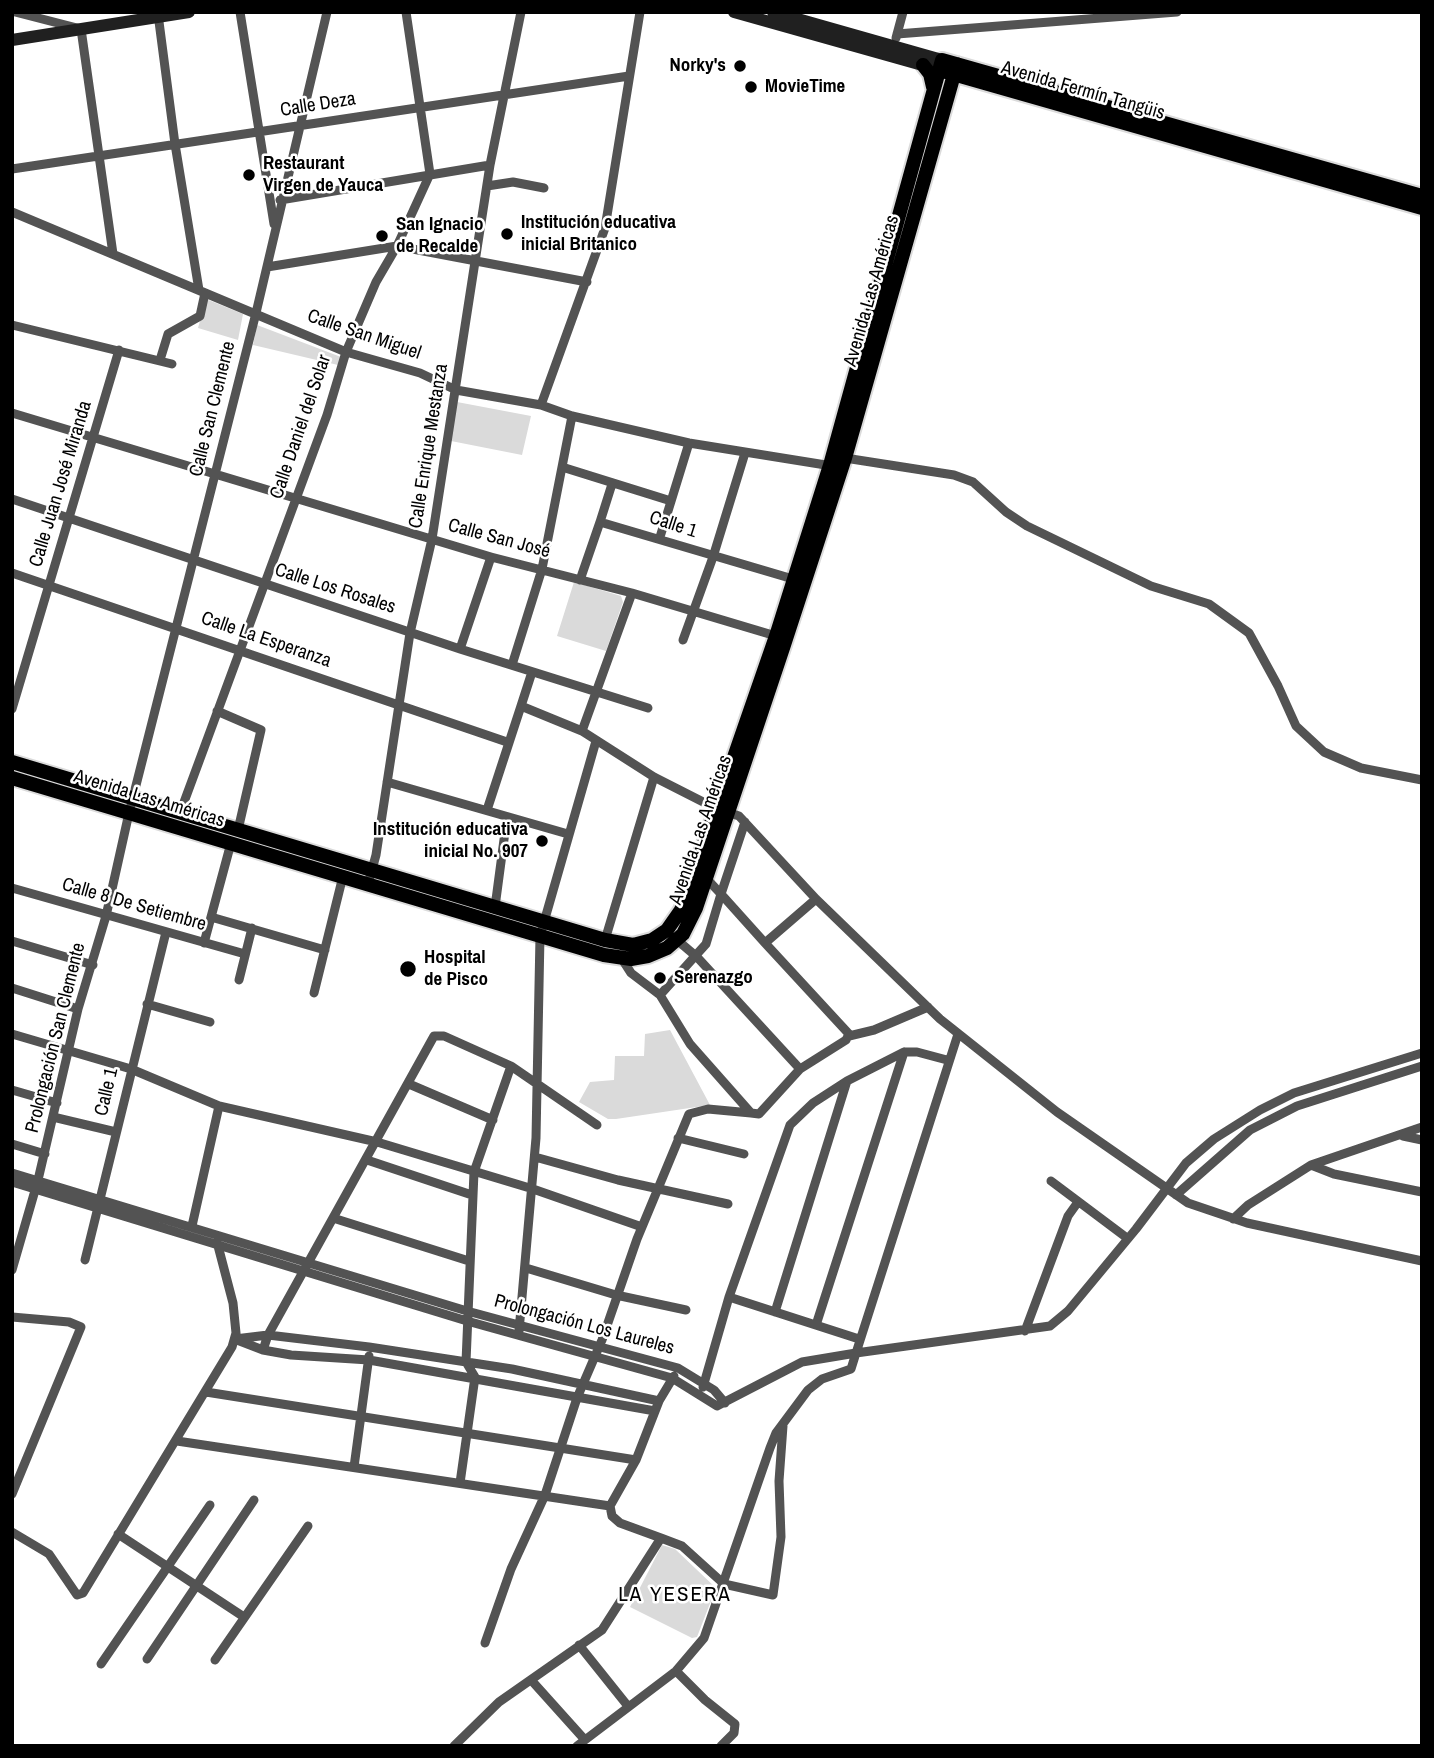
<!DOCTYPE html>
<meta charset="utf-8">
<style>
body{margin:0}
#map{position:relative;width:1434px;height:1758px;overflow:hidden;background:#fff;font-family:"Archivo Narrow",sans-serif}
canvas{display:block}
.frame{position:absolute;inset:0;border:14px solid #000;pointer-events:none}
</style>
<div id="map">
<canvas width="1434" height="1758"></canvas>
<div class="frame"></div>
</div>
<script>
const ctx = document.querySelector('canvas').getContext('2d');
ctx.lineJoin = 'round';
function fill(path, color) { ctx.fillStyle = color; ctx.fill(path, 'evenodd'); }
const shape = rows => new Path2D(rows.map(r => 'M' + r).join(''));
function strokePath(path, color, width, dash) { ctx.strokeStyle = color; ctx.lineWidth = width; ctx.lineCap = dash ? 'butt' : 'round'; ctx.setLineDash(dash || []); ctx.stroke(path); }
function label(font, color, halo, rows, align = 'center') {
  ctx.font = font + ' "Archivo Narrow",sans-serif'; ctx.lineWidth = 5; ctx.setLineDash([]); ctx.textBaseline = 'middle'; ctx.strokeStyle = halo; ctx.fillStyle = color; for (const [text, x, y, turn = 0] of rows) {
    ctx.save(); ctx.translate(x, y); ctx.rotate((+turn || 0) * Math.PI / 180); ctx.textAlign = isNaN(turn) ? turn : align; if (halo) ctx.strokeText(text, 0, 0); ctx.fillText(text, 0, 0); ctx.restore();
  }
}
fill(shape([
 [206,299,243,314,238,340,198,328],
 [257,325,341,357,338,365,253,345],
 [457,402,531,416,522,455,451,441],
 [574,582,621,596,623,602,606,651,557,636],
 [670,1030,710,1105,616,1119,608,1119,579,1102,590,1082,614,1080,615,1056,644,1056,645,1034],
 [662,1545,675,1549,716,1588,697,1637,692,1638,630,1607]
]), '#dadada');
const primary = shape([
 [923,65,930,74,933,87],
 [946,72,1422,208],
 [12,762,605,940,633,945,652,940,667,930,681,910,776,636,830,465,942,60,1422,196],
 [12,778,604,955,631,959,648,956,667,948,683,934,696,908,783,648,845,458,957,64]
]);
strokePath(primary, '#dbdbdb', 18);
strokePath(shape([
 [15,12,81,29,113,254],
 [240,12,274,224],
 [158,14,175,144,199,290],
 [897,34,1177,12],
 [896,38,903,12],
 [12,169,629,76],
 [487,186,513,182,544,188],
 [280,200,490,165],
 [12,212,346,352,420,373,456,390,541,405,572,416,689,443,832,466],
 [267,267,397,246,587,282],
 [12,325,172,364],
 [160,360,168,334,200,316,205,293],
 [541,405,605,228,640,12],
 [12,413,491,557,632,593,776,636],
 [845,458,954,475,973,482,1006,512,1027,526,1151,586,1209,604,1249,633,1278,686,1296,726,1324,752,1361,768,1422,780],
 [562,467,671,501],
 [12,499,460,649,648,708],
 [600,522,612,484],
 [660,537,689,443],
 [12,573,507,742],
 [580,580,600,522,793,579],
 [683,640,713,557,745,453],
 [460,649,491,557],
 [512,665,542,569,572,416],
 [532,672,521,706,582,731,654,777,715,808,739,816,816,899,940,1019,1057,1112,1188,1203,1247,1223,1422,1261],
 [12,709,119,350],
 [217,711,261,730,238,830],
 [582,731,632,593],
 [387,782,568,834],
 [487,810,521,706],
 [180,813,327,415,346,352,376,282,397,246,430,174,406,12],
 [706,878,721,894,765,943,849,1034,846,1040,800,1069,759,1114,751,1113,690,1044,660,995,706,944,721,894,745,822],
 [368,884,376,855,410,633,432,539,490,165,521,12],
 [12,888,245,954],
 [495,907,507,817],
 [211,917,325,950],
 [605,940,654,777],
 [677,940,697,957,800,1069],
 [12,941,93,965],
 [204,943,231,843],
 [765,943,816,899],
 [622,959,631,973,660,995],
 [239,980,252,928],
 [12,988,78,1009],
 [314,993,343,876],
 [147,1004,210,1022],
 [12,1034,131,1069,219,1106,377,1142,533,1189,642,1227],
 [849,1036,874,1030,928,1007],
 [409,1084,493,1120],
 [12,1090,57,1103],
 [53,1117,116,1132],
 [1403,1136,1422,1140],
 [678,1138,744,1154],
 [12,1144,45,1154],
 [535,1157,618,1180,728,1204],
 [367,1160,472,1195],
 [1311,1165,1334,1174,1422,1192],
 [12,1173,467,1311,678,1368,714,1390,725,1403],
 [1051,1181,1127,1238],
 [12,1182,467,1321,672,1378,717,1406,802,1362,856,1353,958,1034],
 [1176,1195,1250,1130,1297,1106,1422,1066],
 [333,1218,469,1261],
 [1233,1219,1248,1205,1311,1165,1422,1127],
 [192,1226,219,1106],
 [85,1260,166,932],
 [526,1268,616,1295,686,1310],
 [12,1270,38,1180,78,1009,106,916,129,813,256,313,327,12],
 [729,1297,859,1339],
 [775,1312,847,1081],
 [12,1317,69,1322,81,1327,12,1494],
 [816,1325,904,1052],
 [519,1331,536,1138,540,936,596,741],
 [1025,1331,1068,1216,1078,1202],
 [235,1339,268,1335,369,1347,512,1369,659,1401],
 [237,1340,263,1350,291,1355,369,1360,655,1411],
 [263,1350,268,1335,434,1036,444,1036,511,1066,597,1125],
 [703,1387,729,1297,790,1125,813,1103,847,1081,904,1052,917,1052,947,1060],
 [206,1392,636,1460],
 [177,1441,610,1506],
 [354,1467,369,1356],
 [460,1483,475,1377,466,1362,474,1172,511,1066],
 [12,1532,49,1554,77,1595,83,1593,232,1347,236,1333,233,1303,217,1242],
 [118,1534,244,1617],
 [661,1538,682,1546,724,1584,773,1595,781,1537,779,1481,783,1426],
 [485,1643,511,1569,545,1495,577,1398,602,1340,637,1239,689,1114,708,1109,751,1113],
 [579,1645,627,1705],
 [147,1659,254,1500],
 [215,1660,308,1526],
 [101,1664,210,1505],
 [676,1671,705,1700,735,1724,734,1733,721,1746],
 [532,1681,585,1740],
 [454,1746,499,1702,602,1630,661,1538,620,1523,612,1516,610,1506,636,1460,659,1401,674,1376],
 [577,1746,676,1671,704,1638,770,1448,776,1433,808,1390,822,1379,851,1369,856,1353,1050,1326,1068,1311,1136,1229,1186,1163,1214,1139,1260,1110,1294,1093,1422,1053]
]), '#535353', 9);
strokePath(shape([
 [734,12,933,68],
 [773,12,942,60],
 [12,40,189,12]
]), '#202020', 12);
strokePath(primary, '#000', 14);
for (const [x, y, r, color] of [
 [740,66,7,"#000"],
 [751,87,7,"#000"],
 [249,175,7,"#000"],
 [507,234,7,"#000"],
 [382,236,7,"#000"],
 [542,841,7,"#000"],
 [408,969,9,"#000"],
 [660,978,7,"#000"]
]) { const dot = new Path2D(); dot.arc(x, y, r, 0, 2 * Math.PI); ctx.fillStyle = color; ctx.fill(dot); strokePath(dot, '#fff', 2.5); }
label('bold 19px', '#000', '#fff', [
 ["Norky's",726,66,"right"],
 ["MovieTime",765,87],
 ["Restaurant",263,164],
 ["Virgen de Yauca",263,186],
 ["Institución educativa",521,223],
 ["inicial Britanico",521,245],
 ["San Ignacio",396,225],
 ["de Recalde",396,247],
 ["Institución educativa",528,830,"right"],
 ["inicial No. 907",528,852,"right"],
 ["Hospital",424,958],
 ["de Pisco",424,980],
 ["Serenazgo",674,978]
], 'left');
label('19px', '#000', '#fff', [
 ["Avenida Fermín Tangüis",1083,91,16],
 ["Calle Deza",318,105,-9],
 ["Avenida Las Américas",872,291,-74],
 ["Calle San Miguel",364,335,19],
 ["Calle San Clemente",213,409,-76],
 ["Calle Daniel del Solar",301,427,-71],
 ["Calle Enrique Mestanza",429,446,-81],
 ["Calle Juan José Miranda",61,484,-73],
 ["Calle 1",673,525,18],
 ["Calle San José",499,539,15],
 ["Calle Los Rosales",335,589,18],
 ["Calle La Esperanza",266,640,19],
 ["Avenida Las Américas",149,799,17],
 ["Avenida Las Américas",701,830,-71],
 ["Calle 8 De Setiembre",134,905,16],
 ["Prolongación San Clemente",56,1038,-76],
 ["Calle 1",107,1092,-77],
 ["Prolongación Los Laureles",584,1325,15]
]);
ctx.letterSpacing = '2px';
label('21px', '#000', '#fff', [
 ["LA YESERA",675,1595]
]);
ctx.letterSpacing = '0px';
</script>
